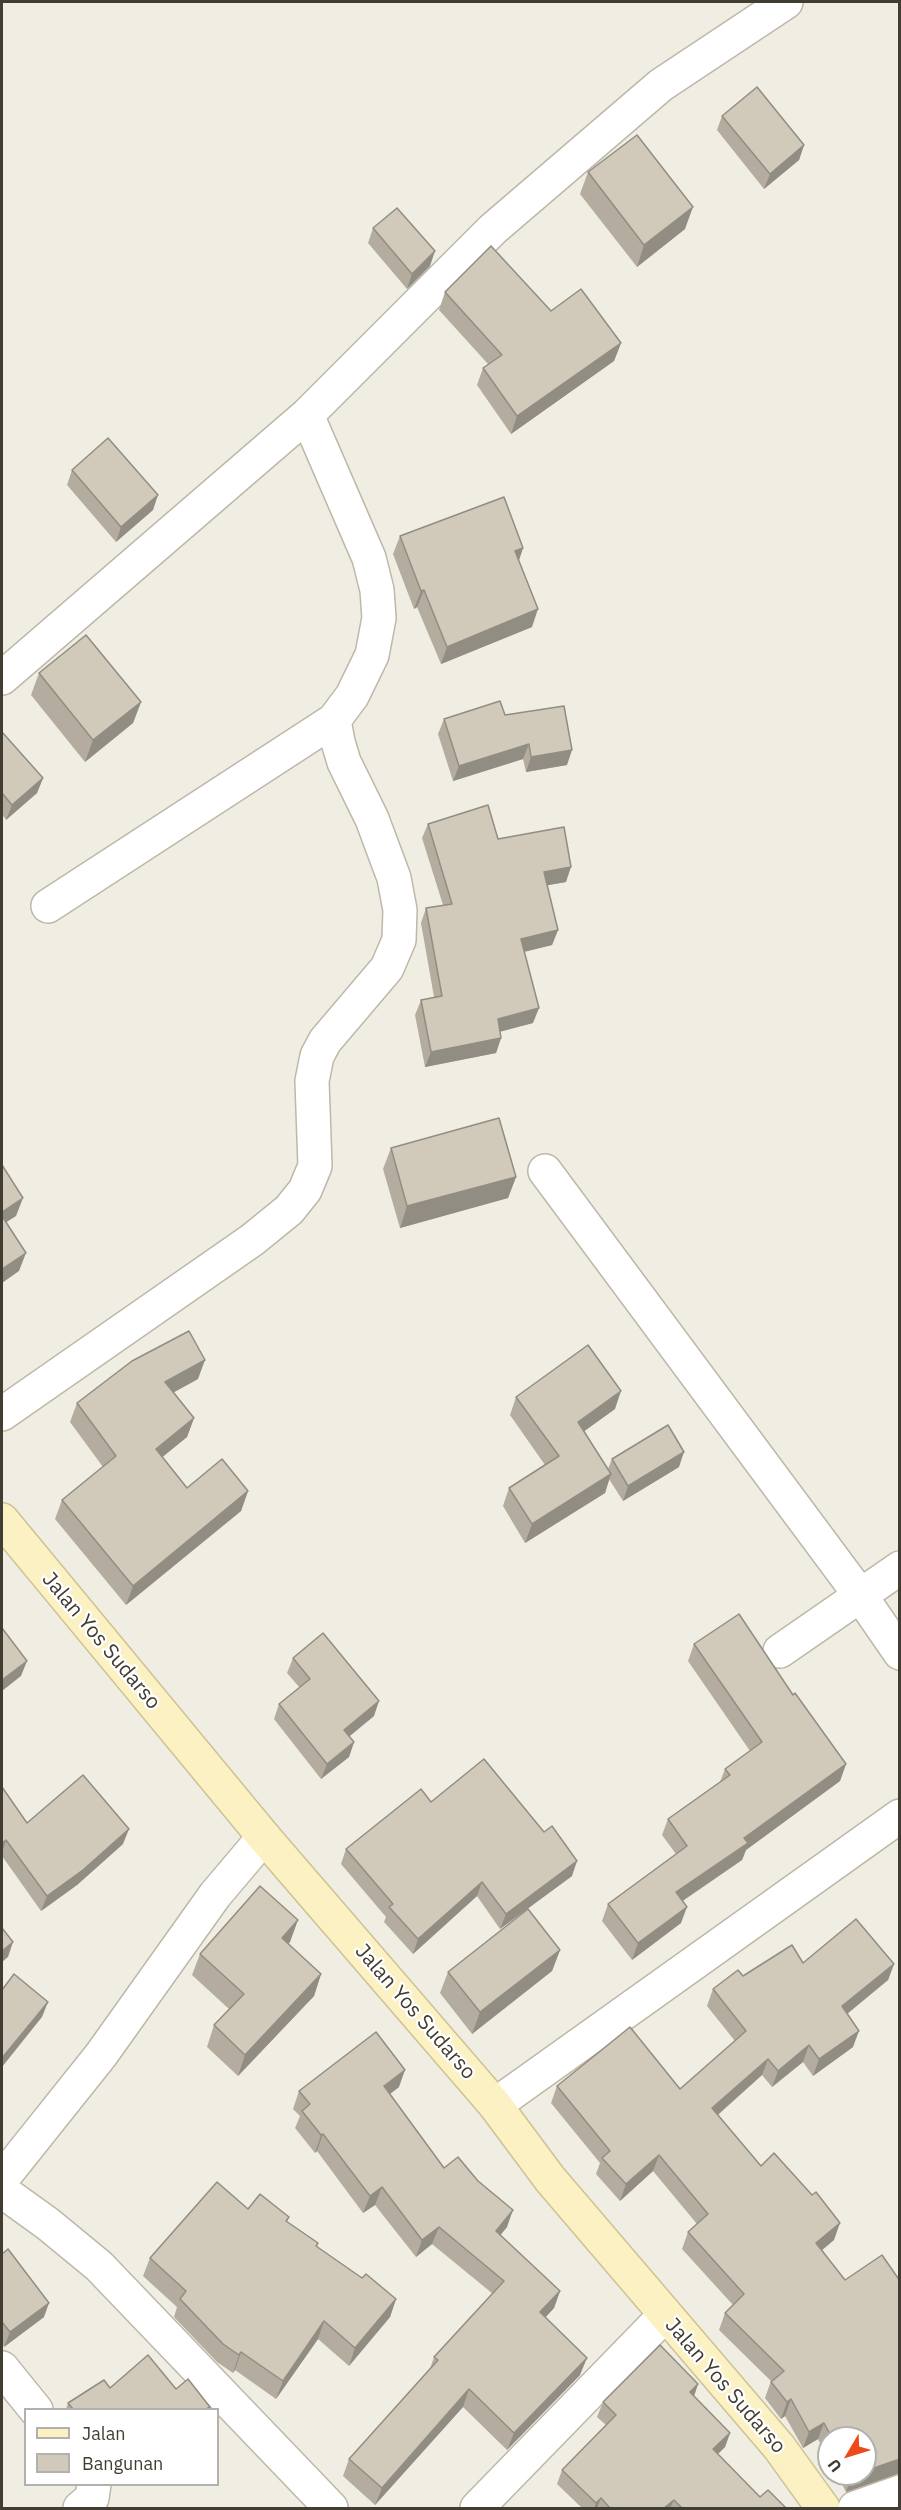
<!DOCTYPE html>
<style>
body{margin:0}
#map{position:relative;width:901px;height:2510px;overflow:hidden;background:#f0ede3;font-family:"IBM Plex Sans",sans-serif}
canvas{display:block}
.frame{position:absolute;inset:0;border:3px solid #423d33;pointer-events:none}
.legend{position:absolute;left:24px;top:2408px;width:195px;height:78px;box-sizing:border-box;background:#fff;border:2px solid #b3b1ad;margin:0;padding:8px 10px;list-style:none;font-size:18px;color:#423d33}
.legend li{display:flex;align-items:center;gap:12px;height:30px}
.legend b{width:30px;border:2px solid #b3b1ad}
.north{position:absolute;left:817px;top:2426px;width:60px;height:60px;box-sizing:border-box;background:#fff;border:2px solid #b3b1ad;border-radius:50%;rotate:232deg;font-size:16px;font-weight:700;line-height:24px;text-align:center;color:#423d33}
.north::after{content:'';display:block;margin:auto;width:21px;height:27px;background:#ee491b;clip-path:polygon(50% 0,100% 100%,50% 72%,0 100%)}
</style>
<div id="map">
<canvas width="901" height="2510"></canvas>
<div class="frame"></div>
<ul class="legend">
<li><b style="height:8px;background:#fbf1c2"></b>Jalan</li>
<li><b style="height:16px;background:#d1c9b9"></b>Bangunan</li>
</ul>
<div class="north">U</div>
</div>
<script>
const ctx = document.querySelector('canvas').getContext('2d');
ctx.lineJoin = 'round';
const shape = rows => new Path2D(rows.map(r => 'M' + r).join(''));
function strokePath(path, color, width, dash) { ctx.strokeStyle = color; ctx.lineWidth = width; ctx.lineCap = dash ? 'butt' : 'round'; ctx.setLineDash(dash || []); ctx.stroke(path); }
function fill(path, color) { ctx.fillStyle = color; ctx.fill(path, 'evenodd'); }
function label(font, color, halo, rows, align = 'center') {
  ctx.font = font + ' "IBM Plex Sans",sans-serif'; ctx.lineWidth = 4.5; ctx.setLineDash([]); ctx.textBaseline = 'middle'; ctx.strokeStyle = halo; ctx.fillStyle = color; for (const [text, x, y, turn = 0] of rows) {
    ctx.save(); ctx.translate(x, y); ctx.rotate((+turn || 0) * Math.PI / 180); ctx.textAlign = isNaN(turn) ? turn : align; if (halo) ctx.strokeText(text, 0, 0); ctx.fillText(text, 0, 0); ctx.restore();
  }
}
const minor = shape([
 [2,678,307,415,493,229,661,85,786,2],
 [48,906,334,720],
 [545,1171,860,1595,900,1653],
 [2,1414,252,1240,289,1210,305,1190,315,1166,312,1081,317,1056,325,1041,387,968,399,940,400,910,394,878,372,819,344,762,338,742,334,720,352,696,372,655,379,618,377,590,369,558,307,415],
 [780,1651,900,1568],
 [495,2105,900,1816],
 [2,2179,101,2055,215,1895,264,1837],
 [2,2191,48,2224,99,2266,331,2508],
 [2,2368,36,2410],
 [80,2508,92,2498,94,2484],
 [477,2508,665,2315]
]);
const tertiary = shape([
 [855,2508,900,2492]
]);
const secondary = shape([
 [2,1520,264,1837,495,2105,550,2179,779,2447,823,2508]
]);
strokePath(minor, '#beb8a9', 36);
strokePath(tertiary, '#beb8a9', 36);
strokePath(secondary, '#cec294', 36);
strokePath(minor, '#fff', 33);
strokePath(tertiary, '#fff', 33);
strokePath(secondary, '#fbf1c2', 33);
fill(shape([
 [722,116,804,145,799,160,764,189,717,130],
 [588,172,685,229,637,267,580,194],
 [373,228,430,266,407,289,368,243],
 [445,292,551,311,621,343,614,361,511,434,477,385,483,368,488,364,439,310],
 [72,470,153,510,116,542,67,485],
 [400,536,523,548,519,560,532,627,441,664,417,607,414,609,393,554],
 [39,673,141,702,133,723,85,762,31,695],
 [505,715,567,765,526,772,523,759,453,781,438,734,444,719],
 [2,732,43,778,37,793,6,820,2,814],
 [428,824,498,839,566,882,547,885,558,930,552,945,524,952,533,1023,500,1031,501,1038,496,1053,425,1067,415,1015,421,1000,434,997,421,923,426,908,443,905,422,838],
 [391,1148,516,1177,508,1198,400,1228,383,1169],
 [198,1379,174,1392,194,1418,187,1437,162,1457,187,1488,248,1491,241,1511,126,1605,55,1519,62,1500,103,1467,70,1422,77,1403],
 [516,1397,615,1409,584,1431,608,1469,612,1459,679,1467,623,1501,609,1479,605,1493,525,1543,503,1506,509,1488,545,1465,510,1415],
 [694,1644,793,1695,846,1764,840,1781,746,1850,742,1860,683,1901,681,1923,632,1960,602,1921,608,1904,676,1854,662,1835,668,1819,720,1782,725,1769,750,1751,688,1661],
 [293,1658,374,1716,349,1736,354,1742,349,1757,321,1779,274,1719,279,1704,300,1688,287,1673],
 [2,1787,27,1823,123,1844,77,1885,41,1911,2,1856],
 [431,1802,544,1832,572,1876,500,1929,477,1896,413,1954,384,1922,386,1917,341,1864,346,1849],
 [290,1942,288,1944,321,1974,314,1996,238,2076,207,2047,214,2025,229,2009,192,1975,200,1954],
 [560,1950,552,1971,472,2034,440,1993,448,1972],
 [803,1963,894,1964,888,1980,847,2014,853,2047,813,2076,803,2062,772,2087,762,2075,718,2115,761,2166,834,2240,822,2250,845,2280,900,2281,900,2473,846,2492,837,2474,865,2474,865,2438,829,2438,829,2460,818,2439,803,2448,785,2416,781,2419,765,2398,771,2381,719,2330,725,2313,733,2305,682,2249,688,2232,697,2224,653,2171,620,2201,596,2174,600,2163,551,2103,557,2086,680,2089,735,2041,707,2006,713,1989,743,1976],
 [399,2087,390,2094,444,2168,507,2227,500,2235,560,2291,554,2308,545,2317,580,2375,507,2450,463,2407,375,2505,343,2476,349,2459,430,2369,434,2357,493,2294,432,2244,416,2257,375,2205,363,2213,317,2151,315,2153,295,2128,300,2116,293,2109,299,2091],
 [248,2209,289,2217,287,2222,318,2243,317,2247,362,2278,396,2299,390,2317,349,2366,318,2339,276,2399,235,2370,233,2373,217,2362,174,2317,177,2307,143,2276,150,2258],
 [2,2254,44,2317,4,2347,2,2343],
 [698,2384,694,2396,730,2433,725,2447,718,2454,760,2497,786,2508,582,2508,557,2484,562,2470,606,2425,597,2417,603,2402],
 [110,2388,176,2389,209,2409,66,2409,68,2403]
]), '#b4ad9f');
fill(shape([
 [804,145,799,160,764,189,770,174],
 [693,207,685,229,637,267,644,245],
 [435,251,430,266,407,289,412,274],
 [621,343,614,361,511,434,517,416],
 [158,495,153,510,116,542,121,527],
 [523,548,517,566,515,551],
 [424,590,417,607,414,609,421,591],
 [538,609,532,627,441,664,447,647],
 [141,702,133,723,85,762,93,740],
 [529,744,523,759,453,781,459,766],
 [572,750,567,765,526,772,531,757],
 [43,778,37,793,6,820,12,805],
 [571,867,566,882,538,887,544,872],
 [558,930,552,945,515,954,521,939],
 [539,1008,533,1023,492,1034,498,1019],
 [501,1038,496,1053,425,1067,431,1052],
 [516,1177,508,1198,400,1228,407,1206],
 [23,1198,16,1216,2,1225,2,1212],
 [26,1253,19,1271,2,1283,2,1269],
 [205,1360,198,1379,158,1401,165,1382],
 [621,1391,615,1409,572,1440,578,1422],
 [194,1418,187,1437,149,1468,156,1449],
 [684,1452,679,1467,623,1501,628,1486],
 [611,1474,605,1493,525,1543,532,1524],
 [248,1491,241,1511,126,1605,133,1586],
 [27,1661,21,1676,2,1691,2,1680],
 [379,1701,374,1716,339,1745,344,1730],
 [354,1742,349,1757,321,1779,327,1764],
 [846,1764,840,1781,746,1850,742,1860,670,1909,676,1892,744,1838],
 [129,1829,123,1844,77,1885,41,1911,47,1896],
 [6,1840,2,1852,2,1843],
 [577,1861,572,1876,500,1929,506,1914],
 [482,1882,477,1896,413,1954,418,1939],
 [687,1907,681,1923,632,1960,638,1943],
 [298,1920,290,1942,274,1959,282,1938],
 [13,1942,8,1957,2,1962,2,1951],
 [560,1950,552,1971,472,2034,480,2012],
 [894,1964,888,1980,836,2023,842,2006],
 [321,1974,314,1996,238,2076,245,2055],
 [48,2002,42,2017,2,2067,2,2058],
 [859,2031,853,2047,813,2076,819,2059],
 [809,2045,803,2062,772,2087,778,2071],
 [768,2059,762,2075,706,2125,712,2108],
 [405,2070,399,2087,378,2103,384,2086],
 [323,2134,317,2151,315,2153,321,2135],
 [659,2155,653,2171,620,2201,626,2184],
 [382,2187,375,2205,363,2213,370,2196],
 [513,2210,507,2227,490,2248,496,2231],
 [840,2223,834,2240,810,2260,816,2243],
 [439,2227,432,2244,416,2257,422,2240],
 [560,2291,554,2308,534,2330,540,2312],
 [396,2299,390,2317,349,2366,355,2348],
 [49,2303,44,2317,4,2347,10,2332],
 [324,2321,318,2339,276,2399,283,2381],
 [241,2352,235,2370,233,2373,239,2355],
 [587,2358,580,2375,507,2450,514,2433],
 [698,2384,693,2399,690,2392],
 [469,2389,463,2407,375,2505,382,2488],
 [791,2399,785,2416,781,2419,787,2402],
 [824,2423,818,2439,803,2448,809,2432],
 [730,2433,725,2447,707,2464,713,2449],
 [900,2459,900,2473,846,2492,852,2475,856,2474,865,2474,865,2471],
 [601,2498,597,2508,594,2508,596,2503],
 [674,2500,670,2508,664,2508]
]), '#928d82');
const building = shape([
 [757,87,804,145,770,174,722,116,757,87],
 [637,135,693,207,644,245,588,172,637,135],
 [397,208,435,251,412,274,373,228,397,208],
 [491,246,551,311,581,289,621,343,517,416,483,368,502,355,445,292,491,246],
 [108,438,158,495,121,527,72,470,108,438],
 [504,497,523,548,515,551,538,609,447,647,424,590,421,591,400,536,504,497],
 [86,635,141,702,93,740,39,673,86,635],
 [500,701,505,715,564,706,572,750,531,757,529,744,459,766,444,719,500,701],
 [2,732,43,778,12,805,2,793,2,732],
 [488,805,498,839,564,827,571,867,544,872,558,930,521,939,539,1008,498,1019,501,1038,431,1052,421,1000,442,996,426,908,452,904,428,824,488,805],
 [499,1118,516,1177,407,1206,391,1148,499,1118],
 [2,1165,23,1198,2,1212,2,1165],
 [2,1216,26,1253,2,1269,2,1216],
 [189,1331,205,1360,165,1382,194,1418,156,1449,187,1488,222,1459,248,1491,133,1586,62,1500,116,1456,77,1403,132,1361,189,1331],
 [588,1345,621,1391,578,1422,611,1474,532,1524,509,1488,559,1456,516,1397,588,1345],
 [668,1425,684,1452,628,1486,612,1459,668,1425],
 [739,1614,793,1695,795,1693,846,1764,744,1838,748,1843,676,1892,687,1907,638,1943,608,1904,687,1846,668,1819,730,1775,725,1769,762,1742,694,1644,739,1614],
 [2,1628,27,1661,2,1680,2,1628],
 [323,1633,379,1701,344,1730,354,1742,327,1764,279,1704,310,1679,293,1658,323,1633],
 [484,1759,544,1832,552,1826,577,1861,506,1914,482,1882,418,1939,389,1907,393,1904,346,1849,421,1789,431,1802,484,1759],
 [83,1775,129,1829,83,1870,47,1896,6,1840,2,1843,2,1787,27,1823,83,1775],
 [260,1886,298,1920,282,1938,321,1974,245,2055,214,2025,244,1994,200,1954,260,1886],
 [528,1909,560,1950,480,2012,448,1972,528,1909],
 [856,1919,894,1964,842,2006,859,2031,819,2059,809,2045,778,2071,768,2059,712,2108,761,2166,774,2153,812,2195,816,2192,840,2223,816,2243,845,2280,882,2255,900,2281,900,2459,865,2471,865,2438,832,2438,824,2423,809,2432,791,2399,787,2402,771,2382,784,2371,725,2313,744,2294,688,2232,708,2214,659,2155,626,2184,602,2158,610,2151,557,2086,630,2027,680,2089,746,2031,713,1989,738,1970,743,1976,792,1945,803,1963,856,1919],
 [2,1928,13,1942,2,1951,2,1928],
 [14,1974,48,2002,2,2058,2,1990,14,1974],
 [376,2032,405,2070,384,2086,444,2168,458,2157,478,2181,513,2210,496,2231,560,2291,540,2312,587,2358,514,2433,469,2389,382,2488,349,2459,438,2360,434,2357,504,2281,439,2227,422,2240,382,2187,370,2196,323,2134,321,2135,302,2111,310,2104,299,2091,376,2032],
 [217,2182,248,2209,260,2194,289,2217,286,2221,318,2243,316,2246,362,2278,366,2274,396,2299,355,2348,324,2321,283,2381,241,2352,239,2355,223,2344,180,2299,186,2291,150,2258,217,2182],
 [8,2249,49,2303,10,2332,2,2322,2,2254,8,2249],
 [660,2345,698,2384,690,2392,730,2433,713,2449,760,2497,768,2490,786,2508,682,2508,674,2500,664,2508,610,2508,601,2498,596,2503,562,2470,616,2415,603,2402,660,2345],
 [148,2355,176,2389,188,2379,210,2407,206,2409,73,2409,68,2403,104,2380,110,2388,148,2355]
]);
fill(building, '#d1c9b9');
strokePath(building, '#928d82', 1.5);
label('21px', '#423d33', '#fff', [
 ["Jalan Yos Sudarso",101,1641,50],
 ["Jalan Yos Sudarso",415,2012,49],
 ["Jalan Yos Sudarso",725,2386,49]
]);
</script>
